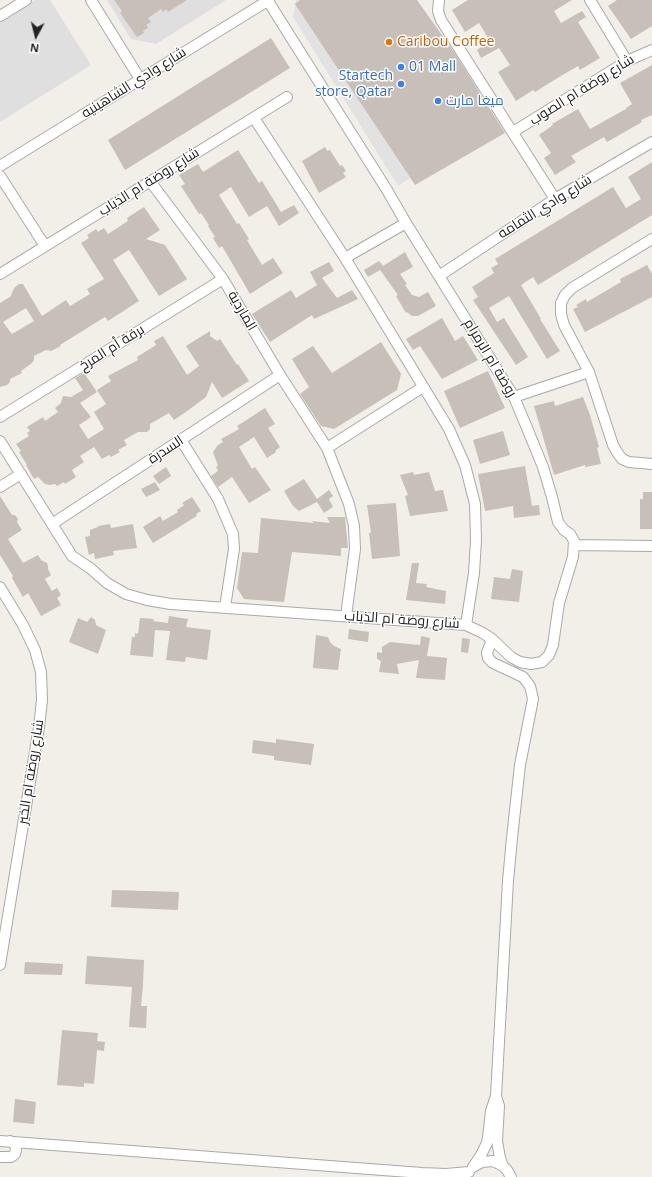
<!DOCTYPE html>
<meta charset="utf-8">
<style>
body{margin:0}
#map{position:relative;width:652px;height:1177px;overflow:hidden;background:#f2efe9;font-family:"Open Sans",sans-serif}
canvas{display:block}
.north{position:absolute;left:16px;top:16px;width:40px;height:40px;-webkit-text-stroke:3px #fff;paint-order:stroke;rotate:187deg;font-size:11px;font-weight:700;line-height:16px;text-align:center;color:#222}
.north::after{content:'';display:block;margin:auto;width:14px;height:18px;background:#222;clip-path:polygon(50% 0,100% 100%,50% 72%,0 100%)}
</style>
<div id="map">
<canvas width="652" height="1177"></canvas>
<div class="north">N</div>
</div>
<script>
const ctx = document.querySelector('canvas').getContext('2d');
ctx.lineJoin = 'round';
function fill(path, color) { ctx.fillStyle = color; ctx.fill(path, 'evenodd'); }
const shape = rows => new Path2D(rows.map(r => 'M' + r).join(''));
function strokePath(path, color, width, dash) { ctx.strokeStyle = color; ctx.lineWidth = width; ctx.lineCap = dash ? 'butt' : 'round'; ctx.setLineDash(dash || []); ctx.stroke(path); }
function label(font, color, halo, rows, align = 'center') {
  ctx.font = font + ' "Open Sans",Cairo,sans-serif'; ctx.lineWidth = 3; ctx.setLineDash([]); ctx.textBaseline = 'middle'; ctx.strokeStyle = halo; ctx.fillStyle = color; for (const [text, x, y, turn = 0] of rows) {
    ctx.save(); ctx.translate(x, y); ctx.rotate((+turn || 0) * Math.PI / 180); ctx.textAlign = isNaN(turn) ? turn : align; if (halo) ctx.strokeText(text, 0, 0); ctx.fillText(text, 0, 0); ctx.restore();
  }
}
fill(shape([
 [35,0,50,0,91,65,0,122,0,22],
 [107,0,226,0,156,44,131,39]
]), '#e0dfdf');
fill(shape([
 [296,0,402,0,334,55,410,178,398,186,293,17]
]), '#e2e2e2');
fill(shape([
 [114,0,187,0,168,12,166,9,163,12,161,9,148,18,151,22,146,25,148,28,143,31,144,33,137,37,120,13,122,11],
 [300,0,417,0,454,52,505,133,415,185,295,4],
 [468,0,572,0,554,11,561,23,582,11,586,17,578,22,600,58,580,70,578,66,559,77,535,92,533,90,516,101,498,72,510,65,499,48,481,58,477,50,490,41,479,23,465,32,452,10],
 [617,0,652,0,652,26,631,39,608,6],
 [271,38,290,68,125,170,108,140],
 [652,65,652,115,641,120,642,122,607,142,604,137,571,156,576,162,555,175,544,158,551,153,539,135,553,125,552,124,578,109,590,129,626,109,626,108,632,104,620,83],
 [325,147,327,151,330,150,340,166,342,165,346,171,343,173,346,177,319,193,302,161],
 [238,150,259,183,262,181,281,212,294,205,299,213,279,226,267,206,249,217,231,187,219,195,237,224,239,223,249,239,247,240,262,265,273,258,283,273,250,294,222,246,219,248,213,238,215,237,208,226,209,225,201,213,199,214,181,186,185,184,179,175,198,164,203,172],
 [652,162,652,215,538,285,533,277,521,285,541,319,540,319,560,351,547,359,509,296,489,308,497,322,504,318,528,357,516,365,473,300,478,297,472,287,494,273,491,268,498,264,495,259,613,187,626,208,641,199,628,177],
 [144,207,160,230,146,239,165,245,187,279,159,296,129,250,113,260,139,301,108,321,105,317,60,345,61,346,51,351,46,350,34,356,34,360,32,363,21,371,22,373,10,379,10,382,7,385,0,387,0,303,11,296,13,290,15,287,19,284,23,284,42,316,66,300,70,306,90,294,87,289,104,279,81,243,89,238,87,235,96,229,98,232,104,228,108,234,128,221,127,218],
 [26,308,34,321,12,334,3,322],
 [405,252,413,267,400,274,407,284,405,285,412,295,419,297,428,292,436,306,418,316,412,316,407,312,406,313,396,296,398,295,380,270,368,277,364,270,379,261,383,266],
 [329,262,334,271,322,278,337,298,352,290,358,299,314,319,312,315,270,342,252,314,291,290,296,298,317,285,310,272],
 [647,265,652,274,652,297,585,332,573,309,578,307,576,305,586,299,587,302,621,282,620,279],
 [442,318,455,341,463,336,478,360,442,379,420,346,413,350,406,339],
 [210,331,210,336,217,341,220,339,237,365,238,364,249,381,222,398,212,382,206,397,190,409,174,420,169,413,150,424,150,429,147,432,138,432,124,440,127,445,118,450,120,452,111,457,109,455,102,459,94,447,80,456,84,462,72,470,76,477,65,484,64,482,57,486,55,484,50,485,45,484,38,477,34,479,26,465,27,465,19,452,21,451,16,444,29,436,27,433,30,431,27,427,43,417,45,421,58,412,55,408,61,403,63,396,71,397,83,390,75,378,84,373,97,392,80,403,91,417,79,425,88,439,104,429,94,412,106,404,97,390,111,381,108,376,138,360,137,357,156,345,154,341,163,336,187,375,199,366,186,346],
 [381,342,401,374,397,390,334,429,321,426,300,394,309,387,292,359,313,346,332,373],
 [488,371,505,408,460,428,444,391],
 [583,397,590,415,599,447,597,448,601,464,585,467,585,465,554,475,534,406,554,401,555,406],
 [265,408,275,424,268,428,280,447,275,451,276,452,267,458,254,437,239,447,252,469,255,467,271,490,249,503,232,477,218,487,211,476,218,471,216,467,218,466,213,452,218,445,223,442,221,439,239,429,237,426],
 [503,431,510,455,480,464,473,440],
 [525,466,532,506,539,505,540,515,514,518,513,506,485,511,478,474],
 [166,467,171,476,159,484,153,476],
 [413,472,414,475,429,472,435,491,443,490,448,511,410,516,405,496,408,495,400,475],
 [304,479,317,499,329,490,333,496,329,499,333,507,324,513,317,502,299,511,293,506,284,491],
 [155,482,160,490,146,497,141,489],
 [643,492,652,492,652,529,640,529,640,499,643,499],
 [0,496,12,515,15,515,18,519,17,522,22,530,8,539,23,563,38,555,41,560,47,563,48,566,48,569,51,575,45,579,52,591,57,588,61,595,57,598,61,605,41,616,28,593,23,597,12,578,13,576,0,555],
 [192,497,201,511,196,514,197,516,153,543,143,527,160,516,163,521,178,512,177,510,184,505,182,503],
 [396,503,400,556,372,559,369,533,371,533,367,505],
 [327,517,345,517,348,548,341,548,341,556,292,552,284,602,244,599,237,588,242,552,258,553,261,518,314,523,312,521,330,523],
 [110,524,111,528,133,524,137,548,113,551,114,555,95,559,94,553,89,555,85,537,90,536,90,530,98,527,98,526],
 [412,563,419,563,416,583,427,584,426,587,446,591,445,604,406,600],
 [512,569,523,571,519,602,491,599,494,577,510,579],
 [169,616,188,619,186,627,211,630,207,660,186,657,185,662,166,660,170,631,155,630,153,657,130,655,132,637,135,637,135,633,138,634,140,618,154,619,153,621,168,623],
 [91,617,95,620,96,625,106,630,98,654,69,642,78,618,87,622],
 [349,629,369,632,368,642,348,639],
 [316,635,328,637,330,642,334,646,341,649,338,670,313,668],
 [421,636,430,638,427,656,447,658,445,680,416,678,419,660,397,664,399,674,379,672,381,661,377,659,377,652,382,653,382,647,390,642,420,645],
 [462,638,470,639,468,653,461,652],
 [276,739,314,744,311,765,274,760,274,756,252,753,253,740,276,743],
 [112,890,179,892,178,910,111,907],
 [87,956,144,960,143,985,141,1006,147,1006,146,1028,129,1027,132,987,85,984],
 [25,962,63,964,62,975,24,974],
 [62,1030,98,1033,97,1041,105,1042,104,1051,97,1050,94,1084,84,1083,84,1087,57,1085],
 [15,1099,36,1102,34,1124,13,1122]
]), '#c7bfb8');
const street = shape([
 [91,0,140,79],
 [439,0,438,11,441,20,555,199],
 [590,0,627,61],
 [0,16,26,0],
 [254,118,345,258,449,429,465,465,475,504,476,540,474,573,466,625],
 [513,132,627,61,652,50],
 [0,166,269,0],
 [0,176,45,246],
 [150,181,223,279,280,375,327,448,349,504,354,526,355,549,346,616],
 [652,239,572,288,565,295,561,303,561,314,564,325,589,372,613,445,617,452,622,459,629,462,652,464],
 [345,258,406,223],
 [0,274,287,97],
 [439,276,555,199,652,142],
 [514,397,589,372],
 [0,417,223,279],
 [181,440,218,499,233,534,234,549,225,607],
 [0,441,72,556,90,568,107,583,126,594,147,600,171,604,466,625,483,633,492,639,511,657,520,662,531,664,542,662,549,655,553,645,559,603,573,557,574,541,570,534,564,530,558,522,552,497,543,467,527,428,514,397,406,223,387,190,268,1],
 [327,448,423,387],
 [0,487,21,474],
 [52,524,280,375],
 [575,545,652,546],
 [0,587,23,625,35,650,41,672,42,700,39,727,0,965],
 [492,639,487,653,488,658,493,663,523,677,530,686,533,699,520,765,512,838,508,881,496,1096,499,1106,497,1141,500,1158,503,1166],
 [0,1141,422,1173,446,1174,469,1172],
 [0,1157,11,1157,15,1154,16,1150,15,1144,10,1141],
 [473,1167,481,1155,487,1143,488,1137,491,1111,496,1096],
 [473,1167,482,1162,493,1161,503,1166,507,1170,511,1177]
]);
strokePath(street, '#a9a9a9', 12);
strokePath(street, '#fff', 10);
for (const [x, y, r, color] of [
 [389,42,4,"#e8710a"],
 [401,67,4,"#3f7fe0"],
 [401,84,4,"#3f7fe0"],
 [438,101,4,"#3f7fe0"]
]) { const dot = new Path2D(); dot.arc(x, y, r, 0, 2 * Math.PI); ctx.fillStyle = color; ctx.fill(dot); strokePath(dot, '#fff', 1.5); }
label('14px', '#c56008', '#fff', [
 ["Caribou Coffee",397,42]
], 'left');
label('14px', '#366cbe', '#fff', [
 ["01 Mall",409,67],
 ["Startech",393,76,"right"],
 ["store, Qatar",393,92,"right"],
 ["ميغا مارت",446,101]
], 'left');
label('14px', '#222', '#fff', [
 ["شارع وادي الشاهينيه",134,83,-32],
 ["شارع روضة ام الصوب",582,90,-32],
 ["شارع روضة ام الذياب",149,182,-32],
 ["شارع وادي الثمامه",545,207,-32],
 ["الماردية",242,311,60],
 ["برقة أم المرخ",112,348,-32],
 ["روضة ام الرمرام",490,358,59],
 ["السدرة",166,450,-33],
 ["شارع روضة ام الذياب",402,620,4],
 ["شارع روضة ام الخير",31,772,-81]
]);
</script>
